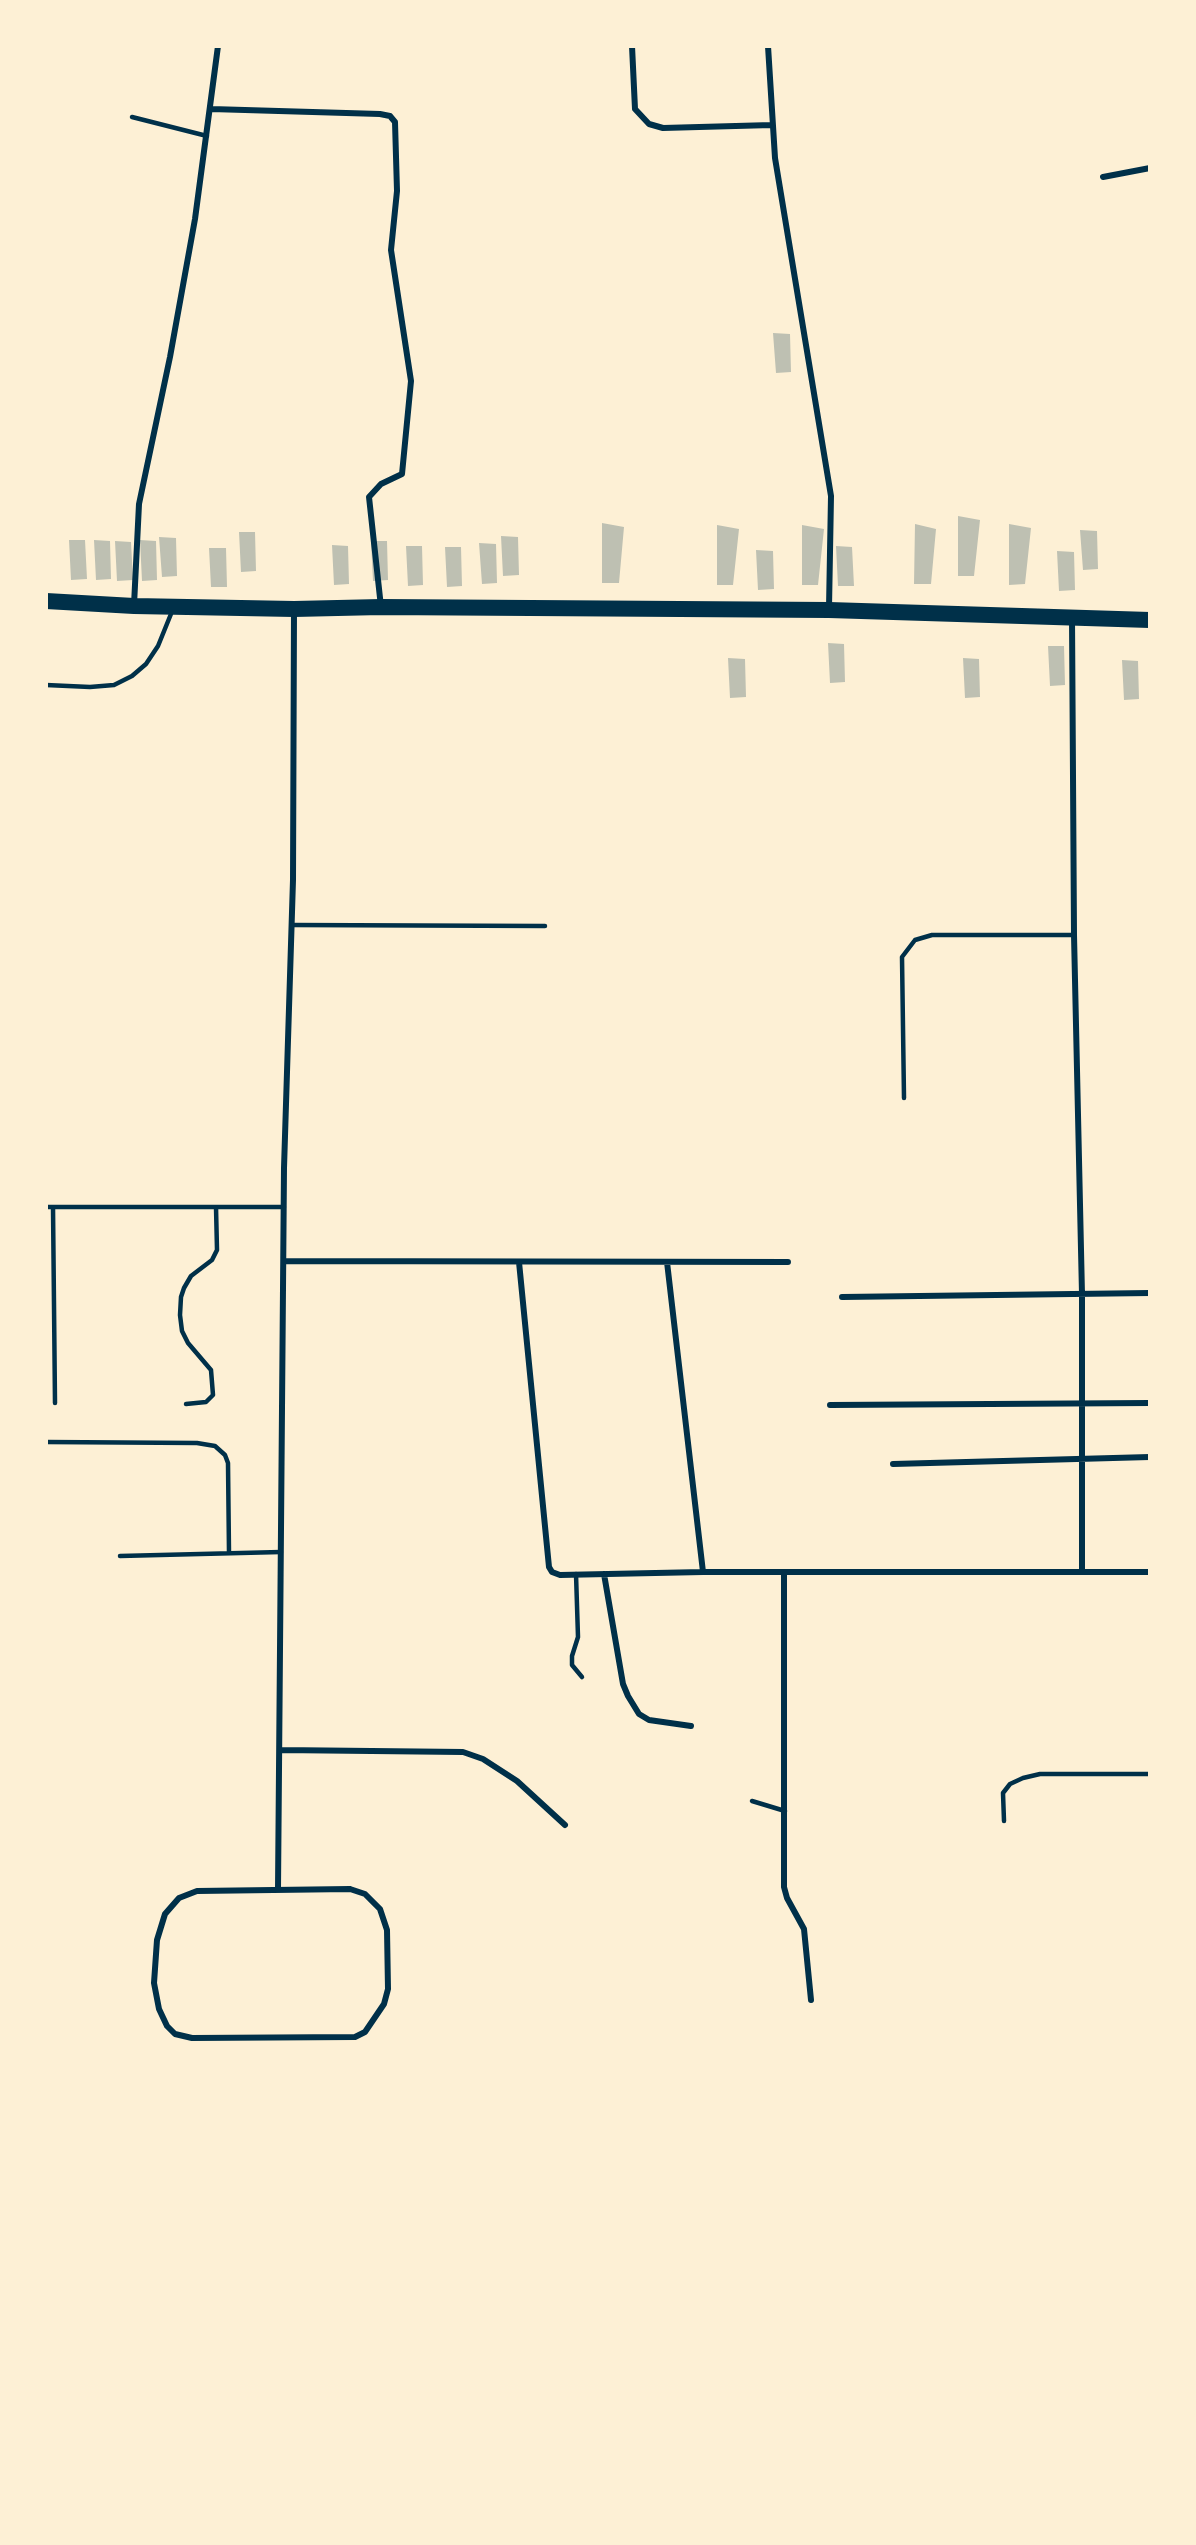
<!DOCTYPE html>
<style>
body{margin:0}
#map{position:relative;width:1196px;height:2545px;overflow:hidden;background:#fdf0d5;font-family:Helvetica,sans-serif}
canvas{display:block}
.frame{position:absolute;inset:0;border:48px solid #fdf0d5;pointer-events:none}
</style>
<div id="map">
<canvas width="1196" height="2545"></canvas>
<div class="frame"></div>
</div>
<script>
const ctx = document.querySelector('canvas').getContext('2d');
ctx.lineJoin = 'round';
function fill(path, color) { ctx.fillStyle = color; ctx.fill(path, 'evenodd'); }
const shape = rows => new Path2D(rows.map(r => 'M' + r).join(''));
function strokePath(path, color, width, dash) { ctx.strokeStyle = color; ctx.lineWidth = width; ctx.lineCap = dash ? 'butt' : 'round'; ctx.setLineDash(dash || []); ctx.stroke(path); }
fill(shape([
 [773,333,790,334,791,372,776,373],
 [958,516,980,520,974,576,958,576],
 [602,523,624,527,619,583,602,583],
 [915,524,936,529,931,584,914,584],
 [1009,524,1031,528,1025,584,1009,585],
 [717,525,739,529,733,585,717,585],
 [802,525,824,529,818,585,802,585],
 [1080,530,1097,531,1098,569,1083,570],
 [239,532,255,532,256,571,241,572],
 [501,536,518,537,519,575,503,576],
 [159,537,176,538,177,576,162,577],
 [69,540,85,540,87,579,71,580],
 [94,540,110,541,111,579,96,580],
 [140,540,156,541,157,580,142,581],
 [115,541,131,542,133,580,117,581],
 [371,541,387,541,388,580,373,581],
 [479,543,496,544,497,583,482,584],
 [332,545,348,546,349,584,334,585],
 [406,546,422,546,423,585,408,586],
 [836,546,852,547,854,586,838,586],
 [445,547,461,547,462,586,447,587],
 [209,548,226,548,227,587,211,587],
 [756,550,773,551,774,589,758,590],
 [1057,551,1074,552,1075,590,1059,591],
 [828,643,844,644,845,682,830,683],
 [1048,646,1064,646,1065,685,1050,686],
 [728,658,745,659,746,697,730,698],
 [963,658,979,659,980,697,965,698],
 [1122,660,1138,661,1139,699,1124,700]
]), '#bec0b2');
strokePath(shape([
 [132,117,207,136],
 [46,685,90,687,114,685,132,676,146,664,158,646,173,609],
 [292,925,545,926],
 [904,1098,902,957,915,940,932,935,1074,935],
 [46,1207,284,1207],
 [53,1207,55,1403],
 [186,1404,206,1402,213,1395,211,1370,188,1343,182,1331,180,1315,181,1297,184,1288,191,1276,212,1260,217,1250,216,1207],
 [46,1442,197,1443,215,1446,225,1455,228,1463,229,1553],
 [120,1556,281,1552],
 [576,1574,578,1637,572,1656,572,1665,582,1677],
 [752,1801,785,1811],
 [1004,1821,1003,1793,1010,1784,1023,1778,1040,1774,1150,1774]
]), '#003049', 4.5);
strokePath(shape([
 [632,46,635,109,649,124,663,128,772,125],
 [768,46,775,158,831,496,829,608],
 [211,109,380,114,390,116,395,122,397,191,391,250,411,381,402,474,381,484,369,497,381,607],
 [1103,177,1150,168],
 [134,605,139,504,170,357,195,219,218,46],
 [1072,618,1074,935,1082,1294,1082,1571],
 [284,1261,788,1262],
 [519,1262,549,1567,552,1572,560,1575,703,1572,1150,1572],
 [667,1262,703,1572],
 [842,1297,1150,1293],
 [830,1405,1150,1403],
 [893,1464,1150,1457],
 [784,1572,784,1887,787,1898,804,1929,811,2000],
 [604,1574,623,1684,628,1696,639,1714,649,1720,691,1726],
 [280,1750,463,1752,483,1759,517,1781,565,1825],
 [278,1889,284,1168,293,880,294,610],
 [350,1889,365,1894,380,1909,387,1930,388,1989,384,2004,365,2032,355,2037,192,2038,175,2034,167,2026,159,2009,154,1983,157,1940,165,1914,179,1898,197,1891,350,1889]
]), '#003049', 6);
strokePath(shape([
 [46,601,134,606,294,609,381,607,829,610,1150,620]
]), '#003049', 16);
</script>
